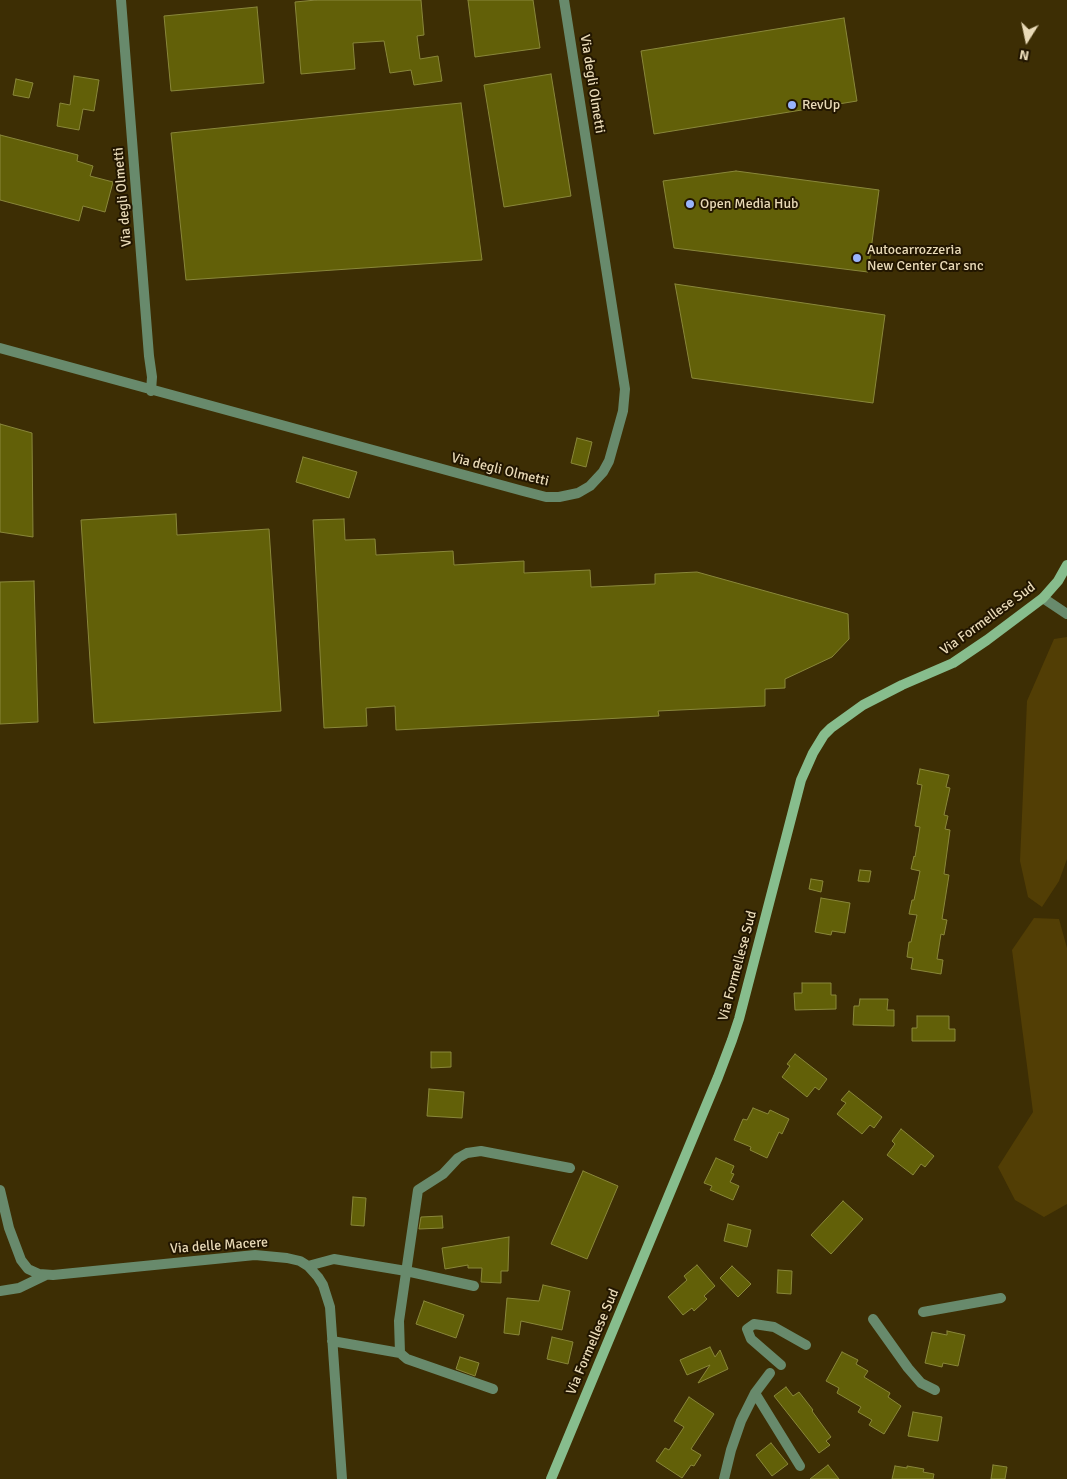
<!DOCTYPE html>
<style>
body{margin:0}
#map{position:relative;width:1067px;height:1479px;overflow:hidden;background:#3d2e04;font-family:Signika,sans-serif}
canvas{display:block}
.north{position:absolute;left:1002px;top:15px;width:50px;height:50px;-webkit-text-stroke:4px #221600;paint-order:stroke;rotate:190deg;font-size:14px;font-weight:700;line-height:20px;text-align:center;color:#e9dab7}
.north::after{content:'';display:block;margin:auto;width:18px;height:22px;background:#e9dab7;clip-path:polygon(50% 0,100% 100%,50% 72%,0 100%)}
</style>
<div id="map">
<canvas width="1067" height="1479"></canvas>
<div class="north">N</div>
</div>
<script>
const ctx = document.querySelector('canvas').getContext('2d');
ctx.lineJoin = 'round';
function fill(path, color) { ctx.fillStyle = color; ctx.fill(path, 'evenodd'); }
const shape = rows => new Path2D(rows.map(r => 'M' + r).join(''));
function strokePath(path, color, width, dash) { ctx.strokeStyle = color; ctx.lineWidth = width; ctx.lineCap = dash ? 'butt' : 'round'; ctx.setLineDash(dash || []); ctx.stroke(path); }
function label(font, color, halo, rows, align = 'center') {
  ctx.font = font + ' Signika,sans-serif'; ctx.lineWidth = 4; ctx.setLineDash([]); ctx.textBaseline = 'middle'; ctx.strokeStyle = halo; ctx.fillStyle = color; for (const [text, x, y, turn = 0] of rows) {
    ctx.save(); ctx.translate(x, y); ctx.rotate((+turn || 0) * Math.PI / 180); ctx.textAlign = isNaN(turn) ? turn : align; if (halo) ctx.strokeText(text, 0, 0); ctx.fillText(text, 0, 0); ctx.restore();
  }
}
fill(shape([
 [1067,637,1067,859,1059,881,1042,907,1028,897,1020,861,1027,701,1054,639],
 [1034,918,1059,919,1067,948,1067,1204,1044,1217,1015,1200,998,1167,1033,1112,1012,950]
]), '#523e05');
const building = shape([
 [316,0,421,0,424,35,417,36,420,59,438,56,442,81,414,85,411,70,390,73,384,41,353,43,355,69,301,74,295,2,316,0],
 [468,0,533,0,540,48,475,57,468,0],
 [257,7,264,83,171,91,164,16,257,7],
 [844,18,857,101,654,134,641,51,844,18],
 [551,74,571,196,504,207,484,85,551,74],
 [74,76,99,80,94,111,83,109,79,130,57,126,60,103,70,105,74,76],
 [16,79,33,83,29,98,13,95,16,79],
 [461,103,482,260,186,280,171,133,461,103],
 [0,135,78,155,77,161,93,166,90,176,113,182,105,212,83,206,79,221,0,200,0,135],
 [736,171,879,190,868,272,674,248,663,181,736,171],
 [675,284,885,315,873,403,692,378,675,284],
 [0,424,32,433,33,537,0,532,0,424],
 [577,438,592,442,586,467,571,463,577,438],
 [303,457,357,472,349,498,296,482,303,457],
 [176,514,177,535,269,529,281,711,94,723,81,520,176,514],
 [344,519,345,540,375,539,376,555,453,551,454,565,524,561,524,573,590,570,591,587,655,584,655,574,697,572,848,614,849,639,832,657,785,679,785,688,765,689,765,706,658,711,659,716,396,730,395,706,366,708,367,726,324,728,313,520,344,519],
 [34,581,38,722,0,724,0,582,34,581],
 [920,769,949,775,946,787,950,788,944,815,948,816,945,829,950,830,944,874,949,875,942,919,947,920,944,935,941,934,937,959,943,960,941,974,911,969,913,958,907,957,909,942,911,942,917,915,909,914,912,900,914,900,920,871,911,869,914,856,915,857,920,827,915,826,922,785,917,784,920,769],
 [860,870,871,871,869,882,858,881,860,870],
 [811,879,823,881,821,892,809,889,811,879],
 [821,898,850,903,845,933,832,931,831,935,815,932,821,898],
 [802,983,831,983,831,995,836,995,836,1009,795,1010,794,993,802,993,802,983],
 [860,999,888,999,887,1010,894,1010,894,1026,853,1025,854,1006,859,1006,860,999],
 [917,1016,949,1016,949,1029,955,1029,955,1041,912,1041,912,1028,917,1028,917,1016],
 [431,1052,451,1052,451,1067,431,1068,431,1052],
 [795,1054,827,1079,819,1090,815,1087,807,1097,782,1077,790,1066,787,1064,795,1054],
 [429,1089,464,1092,462,1118,427,1116,429,1089],
 [849,1091,882,1117,874,1128,870,1125,862,1134,837,1114,846,1103,841,1100,849,1091],
 [753,1108,768,1114,770,1110,789,1119,782,1134,779,1132,767,1158,750,1150,751,1147,734,1140,743,1119,747,1120,753,1108],
 [901,1129,934,1156,925,1167,921,1164,913,1175,887,1155,895,1144,892,1141,901,1129],
 [716,1158,734,1166,731,1173,734,1174,730,1182,739,1186,733,1200,710,1190,712,1186,704,1183,716,1158],
 [583,1171,618,1186,587,1259,551,1244,583,1171],
 [353,1197,366,1198,364,1226,351,1225,353,1197],
 [843,1201,863,1219,831,1254,811,1235,843,1201],
 [442,1216,443,1228,419,1229,421,1217,442,1216],
 [728,1224,751,1230,747,1247,724,1241,728,1224],
 [509,1237,508,1271,501,1271,501,1283,481,1282,482,1268,468,1268,468,1265,445,1269,442,1248,509,1237],
 [697,1265,715,1286,704,1296,707,1299,694,1311,692,1308,683,1315,668,1297,687,1280,684,1276,697,1265],
 [732,1266,751,1284,738,1297,720,1278,732,1266],
 [778,1270,792,1271,791,1294,777,1293,778,1270],
 [543,1285,570,1291,562,1330,521,1321,519,1335,504,1333,507,1298,539,1301,543,1285],
 [424,1301,464,1315,456,1338,416,1324,424,1301],
 [947,1331,965,1335,958,1366,943,1363,942,1367,925,1363,932,1332,947,1335,947,1331],
 [552,1337,573,1342,568,1364,547,1359,552,1337],
 [710,1347,715,1357,720,1350,728,1369,698,1383,710,1365,687,1375,680,1360,710,1347],
 [842,1352,858,1360,856,1364,868,1371,864,1377,890,1393,888,1397,901,1406,884,1434,869,1425,872,1420,858,1412,861,1407,837,1393,839,1388,826,1381,842,1352],
 [460,1357,479,1363,475,1376,456,1369,460,1357],
 [786,1387,793,1396,799,1392,813,1410,812,1411,831,1437,826,1441,830,1445,819,1453,774,1396,786,1387],
 [689,1397,714,1414,691,1449,701,1455,694,1466,691,1465,682,1478,656,1461,665,1448,669,1450,684,1427,674,1421,689,1397],
 [913,1412,942,1417,938,1441,908,1436,913,1412],
 [771,1443,788,1464,772,1476,756,1455,771,1443],
 [828,1465,839,1479,810,1479,828,1465],
 [993,1465,1007,1467,1005,1479,991,1479,993,1465],
 [895,1466,907,1468,907,1466,924,1469,923,1472,934,1474,933,1479,892,1479,895,1466]
]);
fill(building, '#626008');
strokePath(building, '#89873a', 1);
strokePath(shape([
 [121,0,149,356,152,377,151,391],
 [0,348,523,491,546,497,559,497,578,493,590,486,603,472,609,461,623,411,625,389,564,0],
 [1043,598,1067,614],
 [0,1190,9,1228,21,1260,28,1269,39,1274,53,1275,255,1255,287,1258,300,1261,308,1266,318,1277,323,1285,330,1307,342,1479],
 [308,1266,334,1259,406,1271,474,1286],
 [0,1291,19,1288,46,1275],
 [923,1312,1001,1298],
 [873,1319,908,1368,921,1383,935,1390],
 [332,1341,400,1353,407,1359,493,1389],
 [400,1353,399,1321,418,1190,443,1174,458,1158,467,1153,481,1151,570,1168],
 [781,1365,751,1339,747,1329,754,1324,774,1327,806,1345],
 [755,1393,800,1466],
 [724,1479,731,1450,741,1421,755,1393,770,1373]
]), '#688a6c', 10);
strokePath(shape([
 [551,1479,718,1077,732,1040,739,1019,801,780,813,753,824,735,831,728,863,705,902,685,953,663,987,640,1043,598,1058,581,1067,565]
]), '#87bd8d', 10);
for (const [x, y, r, color] of [
 [792,105,5,"#99b5fd"],
 [690,204,5,"#99b5fd"],
 [857,258,5,"#99b5fd"]
]) { const dot = new Path2D(); dot.arc(x, y, r, 0, 2 * Math.PI); ctx.fillStyle = color; ctx.fill(dot); strokePath(dot, '#221600', 2); }
label('14px', '#e9dab7', '#221600', [
 ["Via degli Olmetti",592,84,81],
 ["Via degli Olmetti",123,197,-95],
 ["Via degli Olmetti",500,470,14],
 ["Via Formellese Sud",988,619,-36],
 ["Via Formellese Sud",738,966,-75],
 ["Via delle Macere",219,1246,-4],
 ["Via Formellese Sud",593,1342,-67]
]);
label('14px', '#e9dab7', '#221600', [
 ["RevUp",802,105],
 ["Open Media Hub",700,204],
 ["Autocarrozzeria",867,250],
 ["New Center Car snc",867,266]
], 'left');
</script>
